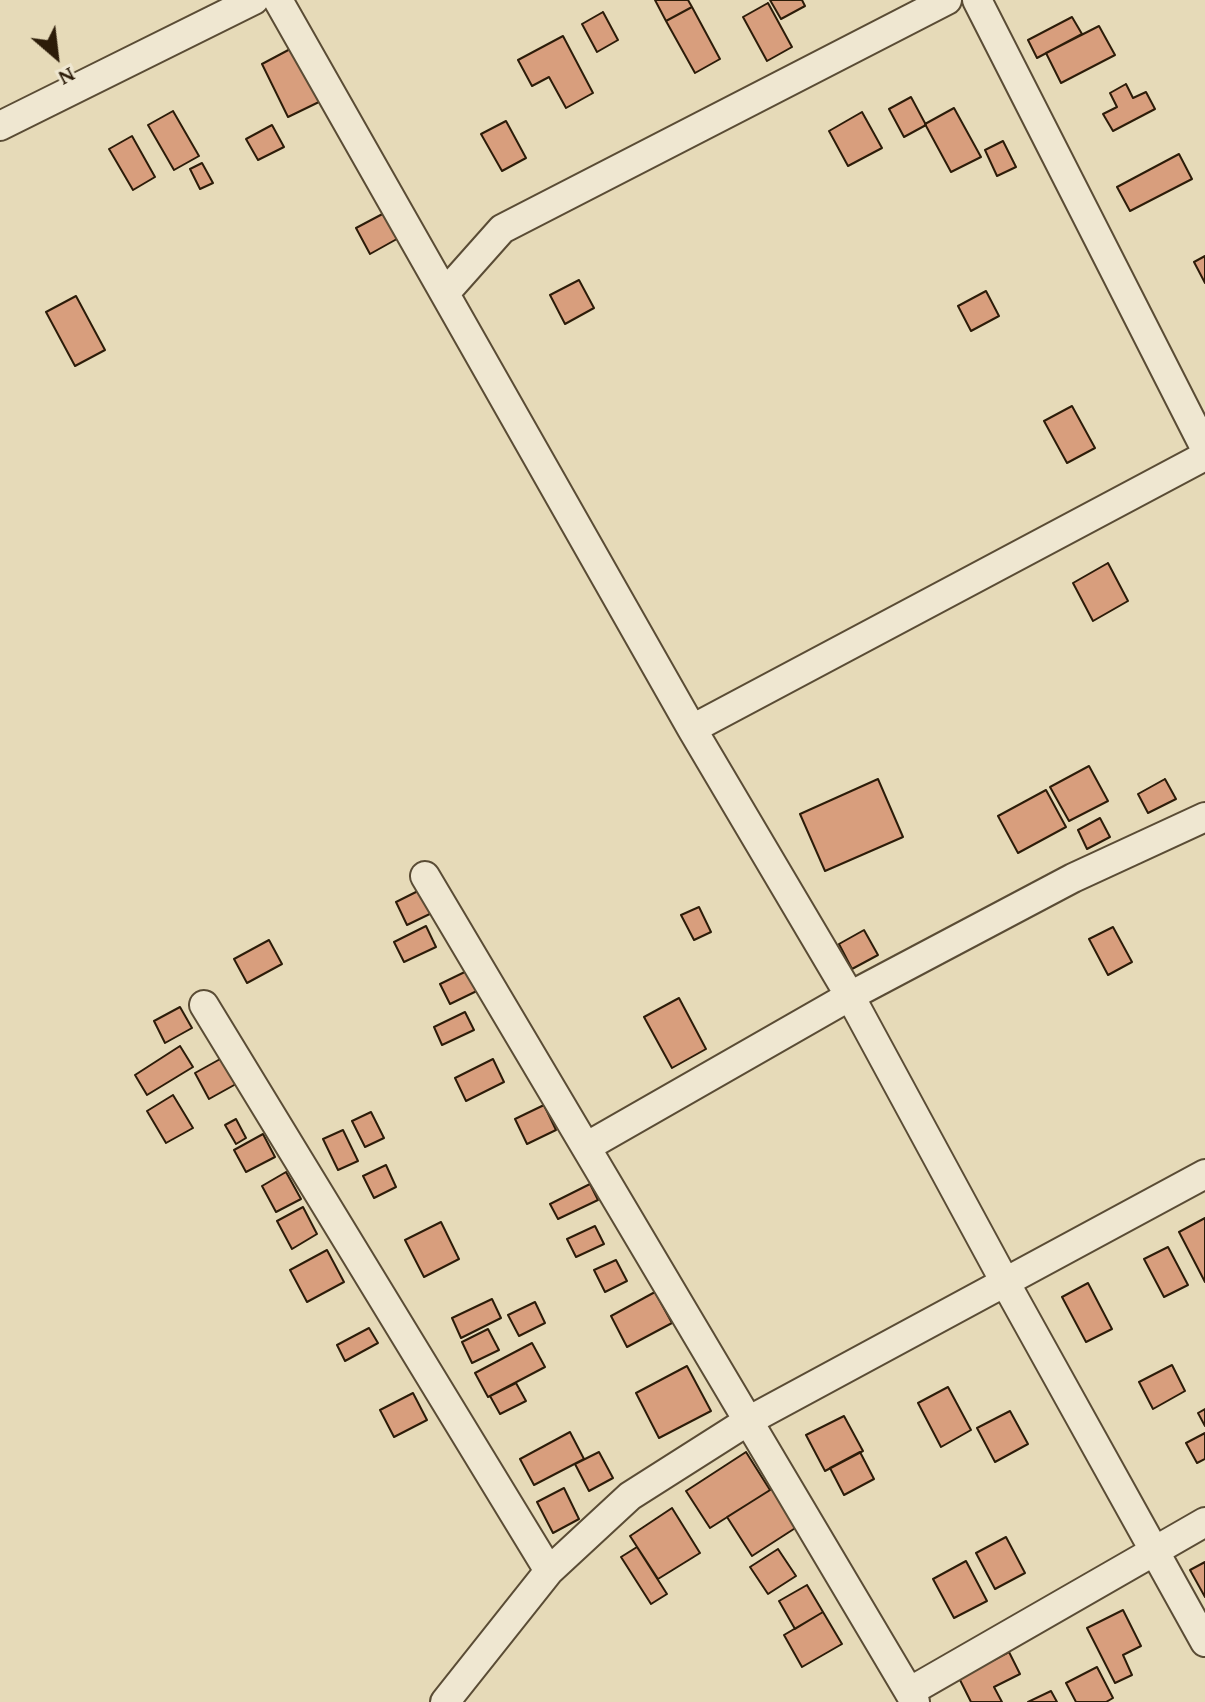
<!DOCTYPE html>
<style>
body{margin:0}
#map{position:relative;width:1205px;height:1702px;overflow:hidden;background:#e6dab8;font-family:"Gentium Book Plus",serif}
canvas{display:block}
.north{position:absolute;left:16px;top:16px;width:80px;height:80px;-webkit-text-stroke:6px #efe7d1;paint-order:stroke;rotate:152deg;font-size:22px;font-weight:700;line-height:32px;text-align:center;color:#2c1c09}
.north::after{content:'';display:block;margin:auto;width:28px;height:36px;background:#2c1c09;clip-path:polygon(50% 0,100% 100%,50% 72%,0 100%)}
</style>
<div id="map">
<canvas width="1205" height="1702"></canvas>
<div class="north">N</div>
</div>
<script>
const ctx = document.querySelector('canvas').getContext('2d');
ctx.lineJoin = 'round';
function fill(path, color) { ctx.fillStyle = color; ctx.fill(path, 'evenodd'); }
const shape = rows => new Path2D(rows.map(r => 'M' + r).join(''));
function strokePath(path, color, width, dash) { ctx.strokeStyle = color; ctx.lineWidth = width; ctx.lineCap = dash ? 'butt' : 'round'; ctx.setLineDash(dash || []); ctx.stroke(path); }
const building = shape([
 [655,0,688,0,692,7,666,21,655,0],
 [770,0,802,0,805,6,781,19,770,0],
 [768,3,792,47,767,61,743,17,768,3],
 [692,7,720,59,695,73,666,21,692,7],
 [603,12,618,40,597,52,582,24,603,12],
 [1072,17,1082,34,1037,58,1028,40,1072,17],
 [1099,26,1115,55,1061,83,1046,53,1099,26],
 [563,36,593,93,566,108,549,77,532,86,518,60,563,36],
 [294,47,321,101,288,117,262,64,294,47],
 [1126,84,1133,98,1146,92,1155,109,1113,131,1103,114,1117,107,1110,93,1126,84],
 [911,97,926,125,904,137,889,109,911,97],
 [954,108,981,157,951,172,925,124,954,108],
 [173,111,199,156,174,170,148,125,173,111],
 [862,112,882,148,848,166,829,131,862,112],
 [506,121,526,158,502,171,481,134,506,121],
 [272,125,284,147,258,160,246,139,272,125],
 [132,136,155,177,133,190,109,149,132,136],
 [1003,141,1016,167,997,176,985,150,1003,141],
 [1179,154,1192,179,1130,211,1117,187,1179,154],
 [202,163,213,183,200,189,190,169,202,163],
 [390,210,404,235,370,254,356,228,390,210],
 [1205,256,1205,283,1194,262,1205,256],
 [579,280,594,308,565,324,550,295,579,280],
 [986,291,999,316,971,331,958,306,986,291],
 [76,296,105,350,75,366,46,312,76,296],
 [1072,406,1095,448,1067,463,1044,421,1072,406],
 [1108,563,1128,601,1093,621,1073,583,1108,563],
 [1089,766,1108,801,1069,821,1050,787,1089,766],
 [878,779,903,837,825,871,800,814,878,779],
 [1165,779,1176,799,1148,813,1138,794,1165,779],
 [1046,790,1066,827,1018,853,998,816,1046,790],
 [1100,818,1110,837,1087,849,1078,830,1100,818],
 [426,887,438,910,407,925,396,902,426,887],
 [699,907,711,932,694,940,681,915,699,907],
 [426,926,436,947,404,962,394,942,426,926],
 [1113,927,1132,962,1108,975,1089,939,1113,927],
 [864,930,878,955,852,969,839,944,864,930],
 [269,940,282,964,247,983,234,959,269,940],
 [475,967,485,987,450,1004,440,984,475,967],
 [679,998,706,1049,672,1068,644,1017,679,998],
 [180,1007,192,1028,165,1043,154,1021,180,1007],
 [465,1012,474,1030,442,1045,434,1027,465,1012],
 [180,1046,193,1067,147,1095,135,1075,180,1046],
 [222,1058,236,1084,209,1099,195,1073,222,1058],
 [493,1059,504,1082,466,1101,455,1078,493,1059],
 [173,1095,193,1128,166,1143,147,1111,173,1095],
 [544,1105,556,1130,527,1144,515,1119,544,1105],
 [371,1112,384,1138,365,1147,352,1121,371,1112],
 [236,1119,246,1138,236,1144,225,1125,236,1119],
 [343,1130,358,1161,338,1170,323,1139,343,1130],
 [263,1134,275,1157,246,1172,234,1150,263,1134],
 [386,1165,396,1187,374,1198,363,1176,386,1165],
 [286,1172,301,1199,276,1212,262,1186,286,1172],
 [590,1184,598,1200,558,1219,550,1204,590,1184],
 [303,1207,317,1234,292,1249,277,1221,303,1207],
 [1205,1218,1205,1282,1179,1232,1205,1218],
 [441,1222,459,1259,424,1277,405,1240,441,1222],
 [595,1226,604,1244,576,1257,567,1239,595,1226],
 [1168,1247,1188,1285,1164,1297,1144,1259,1168,1247],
 [327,1250,344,1282,307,1302,290,1270,327,1250],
 [616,1260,627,1281,605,1292,594,1270,616,1260],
 [1088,1283,1112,1329,1086,1342,1062,1297,1088,1283],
 [655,1292,672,1323,627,1347,611,1316,655,1292],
 [492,1299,501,1318,461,1338,452,1318,492,1299],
 [535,1302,545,1323,519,1336,508,1315,535,1302],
 [369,1328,378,1343,345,1361,337,1345,369,1328],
 [488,1329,499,1350,472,1363,462,1342,488,1329],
 [532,1343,545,1367,488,1397,475,1373,532,1343],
 [1172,1365,1185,1391,1153,1409,1139,1382,1172,1365],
 [687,1366,711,1411,659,1438,636,1393,687,1366],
 [516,1383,526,1401,500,1414,490,1396,516,1383],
 [948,1387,971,1430,941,1447,918,1403,948,1387],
 [413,1393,427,1420,394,1437,380,1410,413,1393],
 [1205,1409,1205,1426,1198,1413,1205,1409],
 [1010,1411,1028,1444,995,1462,977,1428,1010,1411],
 [844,1416,863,1451,825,1471,806,1435,844,1416],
 [570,1432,584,1459,534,1485,520,1459,570,1432],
 [1205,1433,1205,1459,1197,1463,1186,1443,1205,1433],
 [599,1452,613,1478,589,1491,575,1464,599,1452],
 [746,1452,770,1490,710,1528,686,1491,746,1452],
 [860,1452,874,1479,844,1495,830,1468,860,1452],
 [775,1487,800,1525,752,1556,727,1517,775,1487],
 [564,1488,579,1519,553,1533,537,1502,564,1488],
 [672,1508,700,1553,658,1579,630,1536,672,1508],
 [1006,1537,1025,1573,995,1589,976,1553,1006,1537],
 [637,1547,667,1594,651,1604,621,1557,637,1547],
 [778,1549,796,1576,768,1594,750,1567,778,1549],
 [966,1561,987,1601,954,1618,933,1579,966,1561],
 [1205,1562,1205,1597,1190,1570,1205,1562],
 [807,1585,823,1612,795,1629,779,1601,807,1585],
 [1123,1610,1141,1646,1123,1655,1132,1675,1115,1683,1087,1628,1123,1610],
 [823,1612,842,1644,802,1667,784,1635,823,1612],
 [1009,1652,1020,1674,994,1687,1002,1702,971,1702,959,1678,1009,1652],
 [1097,1667,1113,1698,1106,1702,1076,1702,1066,1683,1097,1667],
 [1051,1691,1057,1702,1028,1702,1051,1691]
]);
fill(building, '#d89e7d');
strokePath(building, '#2c1c09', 2);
const minor = shape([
 [278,0,692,729],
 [977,0,1205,448],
 [0,126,254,0],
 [446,292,502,229,947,0],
 [1205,456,692,729,850,996,1005,1282,1205,1642],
 [425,876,915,1702],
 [204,1005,549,1571],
 [586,1147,850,996,1073,878,1205,817],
 [909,1692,1205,1522],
 [445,1702,549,1571,630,1496,748,1421,1205,1174]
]);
strokePath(minor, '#5a4c35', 32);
strokePath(minor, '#efe7d1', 28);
</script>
